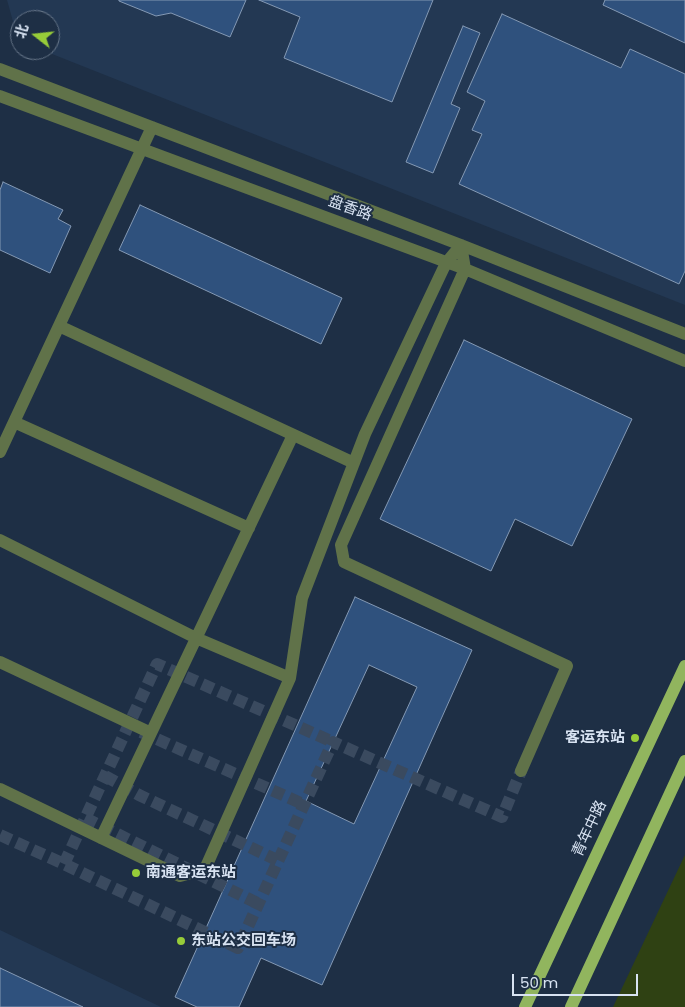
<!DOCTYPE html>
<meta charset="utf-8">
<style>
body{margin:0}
#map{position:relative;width:685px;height:1007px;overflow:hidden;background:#1e2f45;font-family:Poppins,"Noto Sans SC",sans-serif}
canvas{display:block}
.north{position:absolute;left:10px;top:10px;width:50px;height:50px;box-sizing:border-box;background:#1e2f45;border:1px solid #68778a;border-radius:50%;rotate:286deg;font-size:14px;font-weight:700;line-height:20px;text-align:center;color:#d8e3f2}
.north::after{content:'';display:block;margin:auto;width:18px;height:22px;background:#97cc39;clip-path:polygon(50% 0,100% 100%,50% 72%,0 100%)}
.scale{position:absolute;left:512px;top:974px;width:126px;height:22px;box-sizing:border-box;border:2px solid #d8e3f2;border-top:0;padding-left:6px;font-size:15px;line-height:18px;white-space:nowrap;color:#d8e3f2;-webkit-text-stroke:4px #1e2f45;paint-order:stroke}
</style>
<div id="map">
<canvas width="685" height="1007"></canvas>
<div class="north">北</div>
<div class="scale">50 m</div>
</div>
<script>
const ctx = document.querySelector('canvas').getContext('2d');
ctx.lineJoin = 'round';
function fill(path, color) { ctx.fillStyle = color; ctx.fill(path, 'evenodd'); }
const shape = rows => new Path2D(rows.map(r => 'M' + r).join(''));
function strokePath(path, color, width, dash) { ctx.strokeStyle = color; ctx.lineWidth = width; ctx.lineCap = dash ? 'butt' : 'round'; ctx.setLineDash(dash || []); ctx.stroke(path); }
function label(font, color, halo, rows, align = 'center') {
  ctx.font = font + ' Poppins,"Noto Sans SC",sans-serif'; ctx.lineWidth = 4; ctx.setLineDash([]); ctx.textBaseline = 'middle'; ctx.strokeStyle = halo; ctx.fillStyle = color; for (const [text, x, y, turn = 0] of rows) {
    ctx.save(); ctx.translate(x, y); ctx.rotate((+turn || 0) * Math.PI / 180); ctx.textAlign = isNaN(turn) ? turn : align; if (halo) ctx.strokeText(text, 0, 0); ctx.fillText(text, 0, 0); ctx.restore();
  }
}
fill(shape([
 [7,0,685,0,685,305,42,50,50,50,50,20,20,20,20,34,16,32],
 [0,930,161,1007,0,1007]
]), '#233853');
fill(shape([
 [685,855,685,1007,613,1007,683,859]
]), '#2f4113');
const building = shape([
 [119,0,246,0,230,37,171,13,156,16,119,1,119,0],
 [259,0,433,0,392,102,284,58,300,17,259,0],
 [605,0,685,0,685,43,603,5,605,0],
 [502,14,621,68,630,49,685,74,685,271,679,284,459,184,482,134,472,130,485,101,467,92,502,14],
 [463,26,480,33,451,104,460,108,433,173,406,162,463,26],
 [3,182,63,210,58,219,71,226,50,273,0,250,0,190,3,182],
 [140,205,342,298,321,344,119,250,140,205],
 [464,340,632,419,572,546,515,519,491,571,380,519,464,340],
 [355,597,472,650,322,985,261,958,239,1007,197,1007,175,997,355,597],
 [369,665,417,687,354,824,306,801,369,665],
 [0,968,83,1007,0,1007,0,968]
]);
fill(building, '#2f517d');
strokePath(building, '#8499b4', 1);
strokePath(shape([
 [141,732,303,804],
 [105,776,139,795,277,860],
 [85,818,257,903],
 [0,835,64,864,238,948,333,742,502,817,521,771],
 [64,864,157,664,333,742]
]), '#3a4a5f', 12, [12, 6]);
strokePath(shape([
 [0,69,461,245,685,334],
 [0,96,465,269,685,361],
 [461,245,465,269,341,545,344,562,567,666,521,771],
 [59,326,354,463],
 [14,422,249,528],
 [0,452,152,127],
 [0,540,196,638,290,678],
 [0,662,151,733],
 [0,789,180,876,205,869,290,678,302,598,365,434,446,263,461,245],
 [101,838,293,435]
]), '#607249', 12);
strokePath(shape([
 [525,1007,685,666],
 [571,1007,685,761]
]), '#91b55e', 12);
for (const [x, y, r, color] of [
 [635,738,5,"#97cc39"],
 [136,873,5,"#97cc39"],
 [181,941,5,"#97cc39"]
]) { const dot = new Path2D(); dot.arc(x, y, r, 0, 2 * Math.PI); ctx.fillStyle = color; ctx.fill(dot); strokePath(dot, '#1e2f45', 2); }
label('15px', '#d8e3f2', '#1e2f45', [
 ["盘香路",350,209,20],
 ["青年中路",590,829,-65]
]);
label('bold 15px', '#d8e3f2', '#1e2f45', [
 ["客运东站",625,738,"right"],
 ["南通客运东站",146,873],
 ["东站公交回车场",191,941]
], 'left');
</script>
